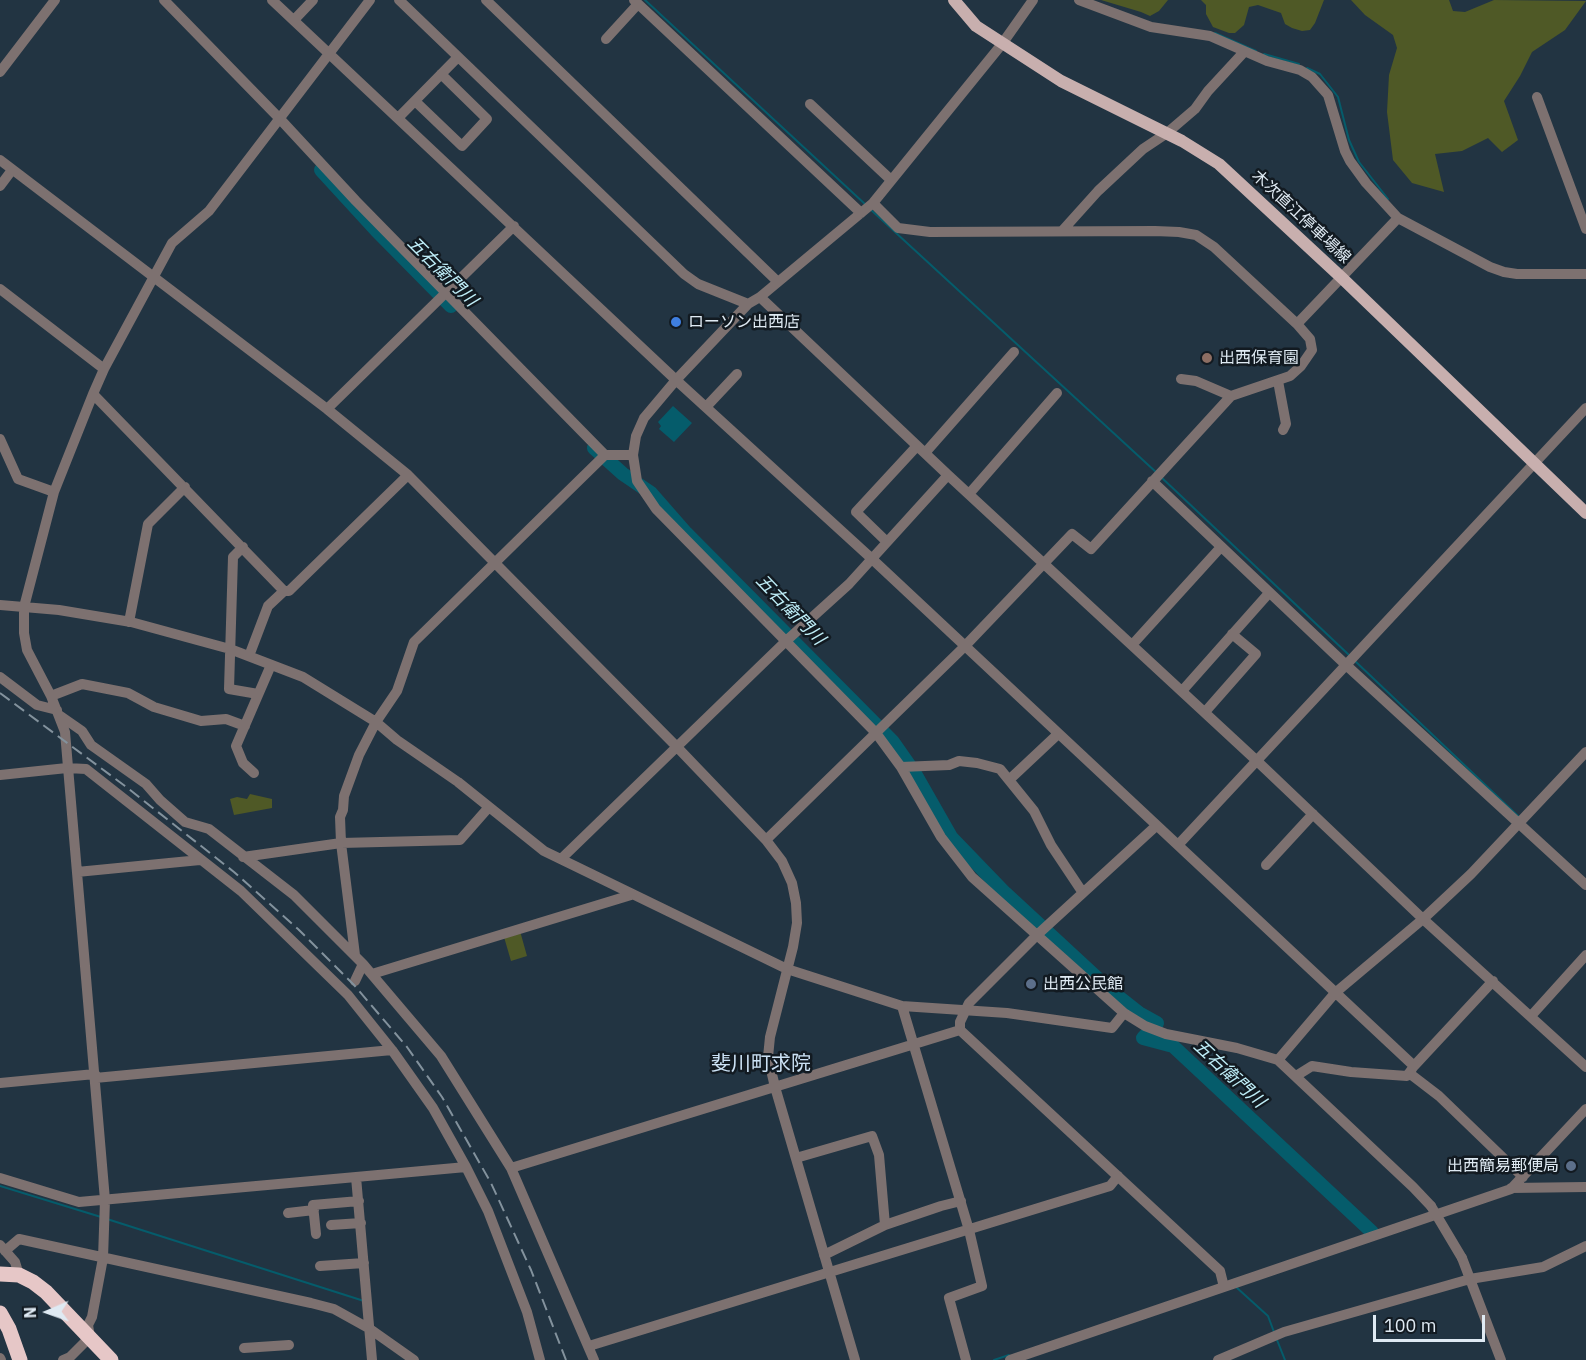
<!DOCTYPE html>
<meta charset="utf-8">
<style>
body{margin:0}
#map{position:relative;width:1586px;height:1360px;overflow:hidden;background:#223442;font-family:"IBM Plex Sans",sans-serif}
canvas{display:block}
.north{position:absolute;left:18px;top:1282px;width:60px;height:60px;-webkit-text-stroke:4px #121a21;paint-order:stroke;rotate:268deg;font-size:16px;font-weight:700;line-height:24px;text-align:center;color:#dfeaf3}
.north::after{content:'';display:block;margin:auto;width:21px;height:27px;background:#dfeaf3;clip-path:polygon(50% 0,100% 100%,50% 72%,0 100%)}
.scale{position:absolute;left:1373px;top:1315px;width:112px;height:27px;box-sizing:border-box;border:3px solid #dfeaf3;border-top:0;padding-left:8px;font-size:18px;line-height:21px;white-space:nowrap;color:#dfeaf3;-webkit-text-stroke:4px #121a21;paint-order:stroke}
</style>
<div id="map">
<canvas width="1586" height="1360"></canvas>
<div class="north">N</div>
<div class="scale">100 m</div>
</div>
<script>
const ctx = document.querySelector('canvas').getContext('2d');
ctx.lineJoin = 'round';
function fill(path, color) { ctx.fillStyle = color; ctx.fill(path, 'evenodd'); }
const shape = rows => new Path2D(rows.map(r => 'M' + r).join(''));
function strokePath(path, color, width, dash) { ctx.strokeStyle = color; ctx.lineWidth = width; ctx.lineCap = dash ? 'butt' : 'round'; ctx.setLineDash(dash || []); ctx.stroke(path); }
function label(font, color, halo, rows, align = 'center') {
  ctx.font = font + ' "IBM Plex Sans","Noto Sans JP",sans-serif'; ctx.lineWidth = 5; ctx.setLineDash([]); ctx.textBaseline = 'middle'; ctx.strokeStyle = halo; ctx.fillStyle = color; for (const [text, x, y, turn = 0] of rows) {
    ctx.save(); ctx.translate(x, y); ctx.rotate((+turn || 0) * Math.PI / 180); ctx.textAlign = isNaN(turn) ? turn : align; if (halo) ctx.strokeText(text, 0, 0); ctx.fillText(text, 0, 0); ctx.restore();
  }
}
fill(shape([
 [1101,0,1168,0,1159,11,1150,16,1141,12],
 [1201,0,1324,0,1315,23,1310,30,1302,31,1292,28,1285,24,1281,13,1258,5,1249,7,1244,25,1235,33,1229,33,1213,27,1206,14,1206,5],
 [1351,0,1449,0,1453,11,1465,12,1494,0,1586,1,1565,30,1532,52,1520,76,1504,101,1518,140,1502,152,1488,138,1462,151,1435,154,1444,192,1412,183,1393,160,1387,112,1389,75,1397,48,1393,35,1365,15],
 [250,794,272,799,272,808,234,815,230,799,237,797,247,799],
 [520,931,527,956,511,961,504,937]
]), '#4f5926');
fill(shape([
 [673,406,692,423,674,442,659,429,661,426,658,422]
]), '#055c6b');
strokePath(shape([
 [645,0,866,205],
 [1215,33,1256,51],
 [1264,54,1299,64],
 [1307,68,1320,74,1338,97,1349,140,1359,162,1388,199],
 [870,209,1157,473],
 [1161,477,1349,655],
 [1355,661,1518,816],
 [0,1186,101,1217],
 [107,1219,364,1301],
 [1236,1287,1268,1316,1274,1332],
 [1277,1340,1285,1360],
 [994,1360,1009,1355]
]), '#055c6b', 2);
strokePath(shape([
 [321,170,376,230,451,306],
 [594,448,623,474,651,493,686,533,893,742,914,772,951,837,1005,893,1111,991,1139,1013,1157,1023,1143,1038,1173,1046,1372,1232]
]), '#055c6b', 14);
strokePath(shape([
 [164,0,280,119,356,201,605,455,633,455],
 [272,0,676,380,871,558,1414,1066],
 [399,0,684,274,698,284,748,304],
 [486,0,778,282],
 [634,0,861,213],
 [1033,0,1002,44,873,203,760,297,748,304,676,380,644,418,636,436,633,455,637,481,656,509,876,733,901,767,941,837,972,877,1124,1013,1145,1026,1166,1034,1237,1048,1278,1060,1413,1187,1431,1206],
 [1079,0,1151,27,1210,36,1267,61,1300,70,1312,77,1328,95,1345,151,1350,161,1366,183,1398,218,1490,267,1504,272,1517,274,1586,274],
 [294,20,313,0],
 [606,39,638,4],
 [0,72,55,0],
 [1537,97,1586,229],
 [415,101,462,146,487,119,441,74],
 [810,104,891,180],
 [398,118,458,57],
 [0,160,327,409,408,475,677,747,766,840,782,861,792,883,796,903,797,923,793,947,770,1037,768,1057,775,1087,855,1360],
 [0,186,12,170],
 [1062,231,1098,191,1143,149,1167,133,1195,109,1208,91,1244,52],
 [0,289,104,369],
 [760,297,948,475,1257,761,1423,919,1586,1067],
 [1297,324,1398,218],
 [1181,379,1196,381,1231,396],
 [1278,381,1286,424,1283,430],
 [93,394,284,591,268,606,249,656],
 [706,407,737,374],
 [327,409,514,226],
 [0,439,18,479,54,492],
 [925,453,1014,352],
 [1152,481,1345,664,1586,885],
 [969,494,1057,393],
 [887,542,856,512,917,446],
 [243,547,233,557,229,689,258,694],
 [284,591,289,591,408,475],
 [0,605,59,610,131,622,230,649,303,677,376,722,397,740,458,782,544,851,787,969,902,1006,1007,1013,1112,1028,1124,1013],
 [129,622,148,524,185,487],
 [1132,645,1221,547],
 [0,677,37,705,57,710],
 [1182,691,1269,593],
 [51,696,82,684,128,693,154,707,201,721,226,719,245,726],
 [1205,712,1256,654,1232,634],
 [59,715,82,731,91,745,146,784,160,800,185,822,209,829,294,895,363,964,441,1056,511,1168,594,1360],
 [901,767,949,765,959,761,977,763,1000,769,1034,811,1051,845,1083,893],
 [254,773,243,763,236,746,271,665],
 [0,775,67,768,86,769,241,891,348,995,392,1050,433,1108,466,1167,488,1211,527,1312,540,1360],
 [1009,780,1058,734],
 [766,840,964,647,1072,534,1091,549,1231,396,1290,376,1301,366,1312,350,1310,339,1297,324,1214,247,1196,235,1179,232,1155,231,930,232,898,228,873,203],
 [1178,845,1586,408],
 [243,857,341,843,460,840,489,807],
 [561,859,786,641,849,584,948,475],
 [1266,865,1313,814],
 [77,872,200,860],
 [355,955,341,843,340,817,343,810,344,796,359,755,376,722,397,691,414,642,605,455],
 [372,974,631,895],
 [355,981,363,964],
 [902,1006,969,1230,982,1286,949,1298,966,1360],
 [1531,1016,1586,955],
 [960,1030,960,1022,969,1003,1037,935,1156,826],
 [1278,1060,1335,993,1423,919,1471,874,1586,752],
 [1409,1073,1439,1096,1523,1177],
 [1296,1076,1312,1066,1351,1072,1407,1076,1414,1066,1493,981],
 [95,1078,392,1050],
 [0,1083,95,1074],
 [796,1158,872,1136,879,1155,885,1225],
 [511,1168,960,1030,1220,1271,1224,1287],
 [0,1178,79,1202,356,1177],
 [1511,1188,1586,1187],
 [288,1213,314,1210],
 [331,1225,361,1223],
 [316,1234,313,1205,359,1201],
 [0,1245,15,1262,19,1275],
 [5,1251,19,1239,311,1303,334,1309,370,1329,414,1360],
 [824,1255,885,1225,941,1206,961,1201],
 [1462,1258,1501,1360],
 [320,1266,364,1263],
 [589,1346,1110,1186,1118,1176],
 [244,1348,289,1345],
 [0,1358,1,1360],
 [63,1360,70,1357,90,1337,88,1325,92,1317,103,1258,105,1200,65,732,51,696,27,650,24,633,24,607,54,492,93,394,104,369,172,243,209,211,370,0],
 [372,1360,356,1177,466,1167],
 [1010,1360,1511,1189,1586,1109],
 [1218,1360,1284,1332,1470,1279,1543,1267,1586,1246]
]), '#7d7170', 10);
strokePath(shape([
 [954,0,976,26,1061,81,1182,141,1219,164,1342,278,1586,513]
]), '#c8afae', 12);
strokePath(shape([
 [0,1274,19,1275,33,1282,46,1292,111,1360],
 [0,1313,9,1329,20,1360]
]), '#e6c7c7', 15);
strokePath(shape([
 [0,693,125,786,234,872,298,929,354,985,407,1047,442,1097,491,1183,531,1270,566,1360]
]), '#83929d', 2, [12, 6]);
strokePath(shape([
 [1431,1206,1462,1258]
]), '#7d7170', 10);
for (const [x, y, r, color] of [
 [676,322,6,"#3f7fe0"],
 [1207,358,6,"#8d6e63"],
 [1031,984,6,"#5c6f8a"],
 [1571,1166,6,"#5c6f8a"]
]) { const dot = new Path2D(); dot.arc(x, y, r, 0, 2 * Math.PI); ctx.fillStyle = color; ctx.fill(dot); strokePath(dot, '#121a21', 2); }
label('16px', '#dfeaf3', '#121a21', [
 ["木次直江停車場線",1301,217,43]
]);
label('16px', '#dfeaf3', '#121a21', [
 ["ローソン出西店",688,322],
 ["出西保育園",1219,358],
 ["出西公民館",1043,984],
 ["出西簡易郵便局",1559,1166,"right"]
], 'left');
label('italic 18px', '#bfeef8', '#121a21', [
 ["五右衛門川",442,272,45],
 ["五右衛門川",790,610,46],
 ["五右衛門川",1229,1074,43]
]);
label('20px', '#cce2f5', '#121a21', [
 ["斐川町求院",761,1064]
]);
</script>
